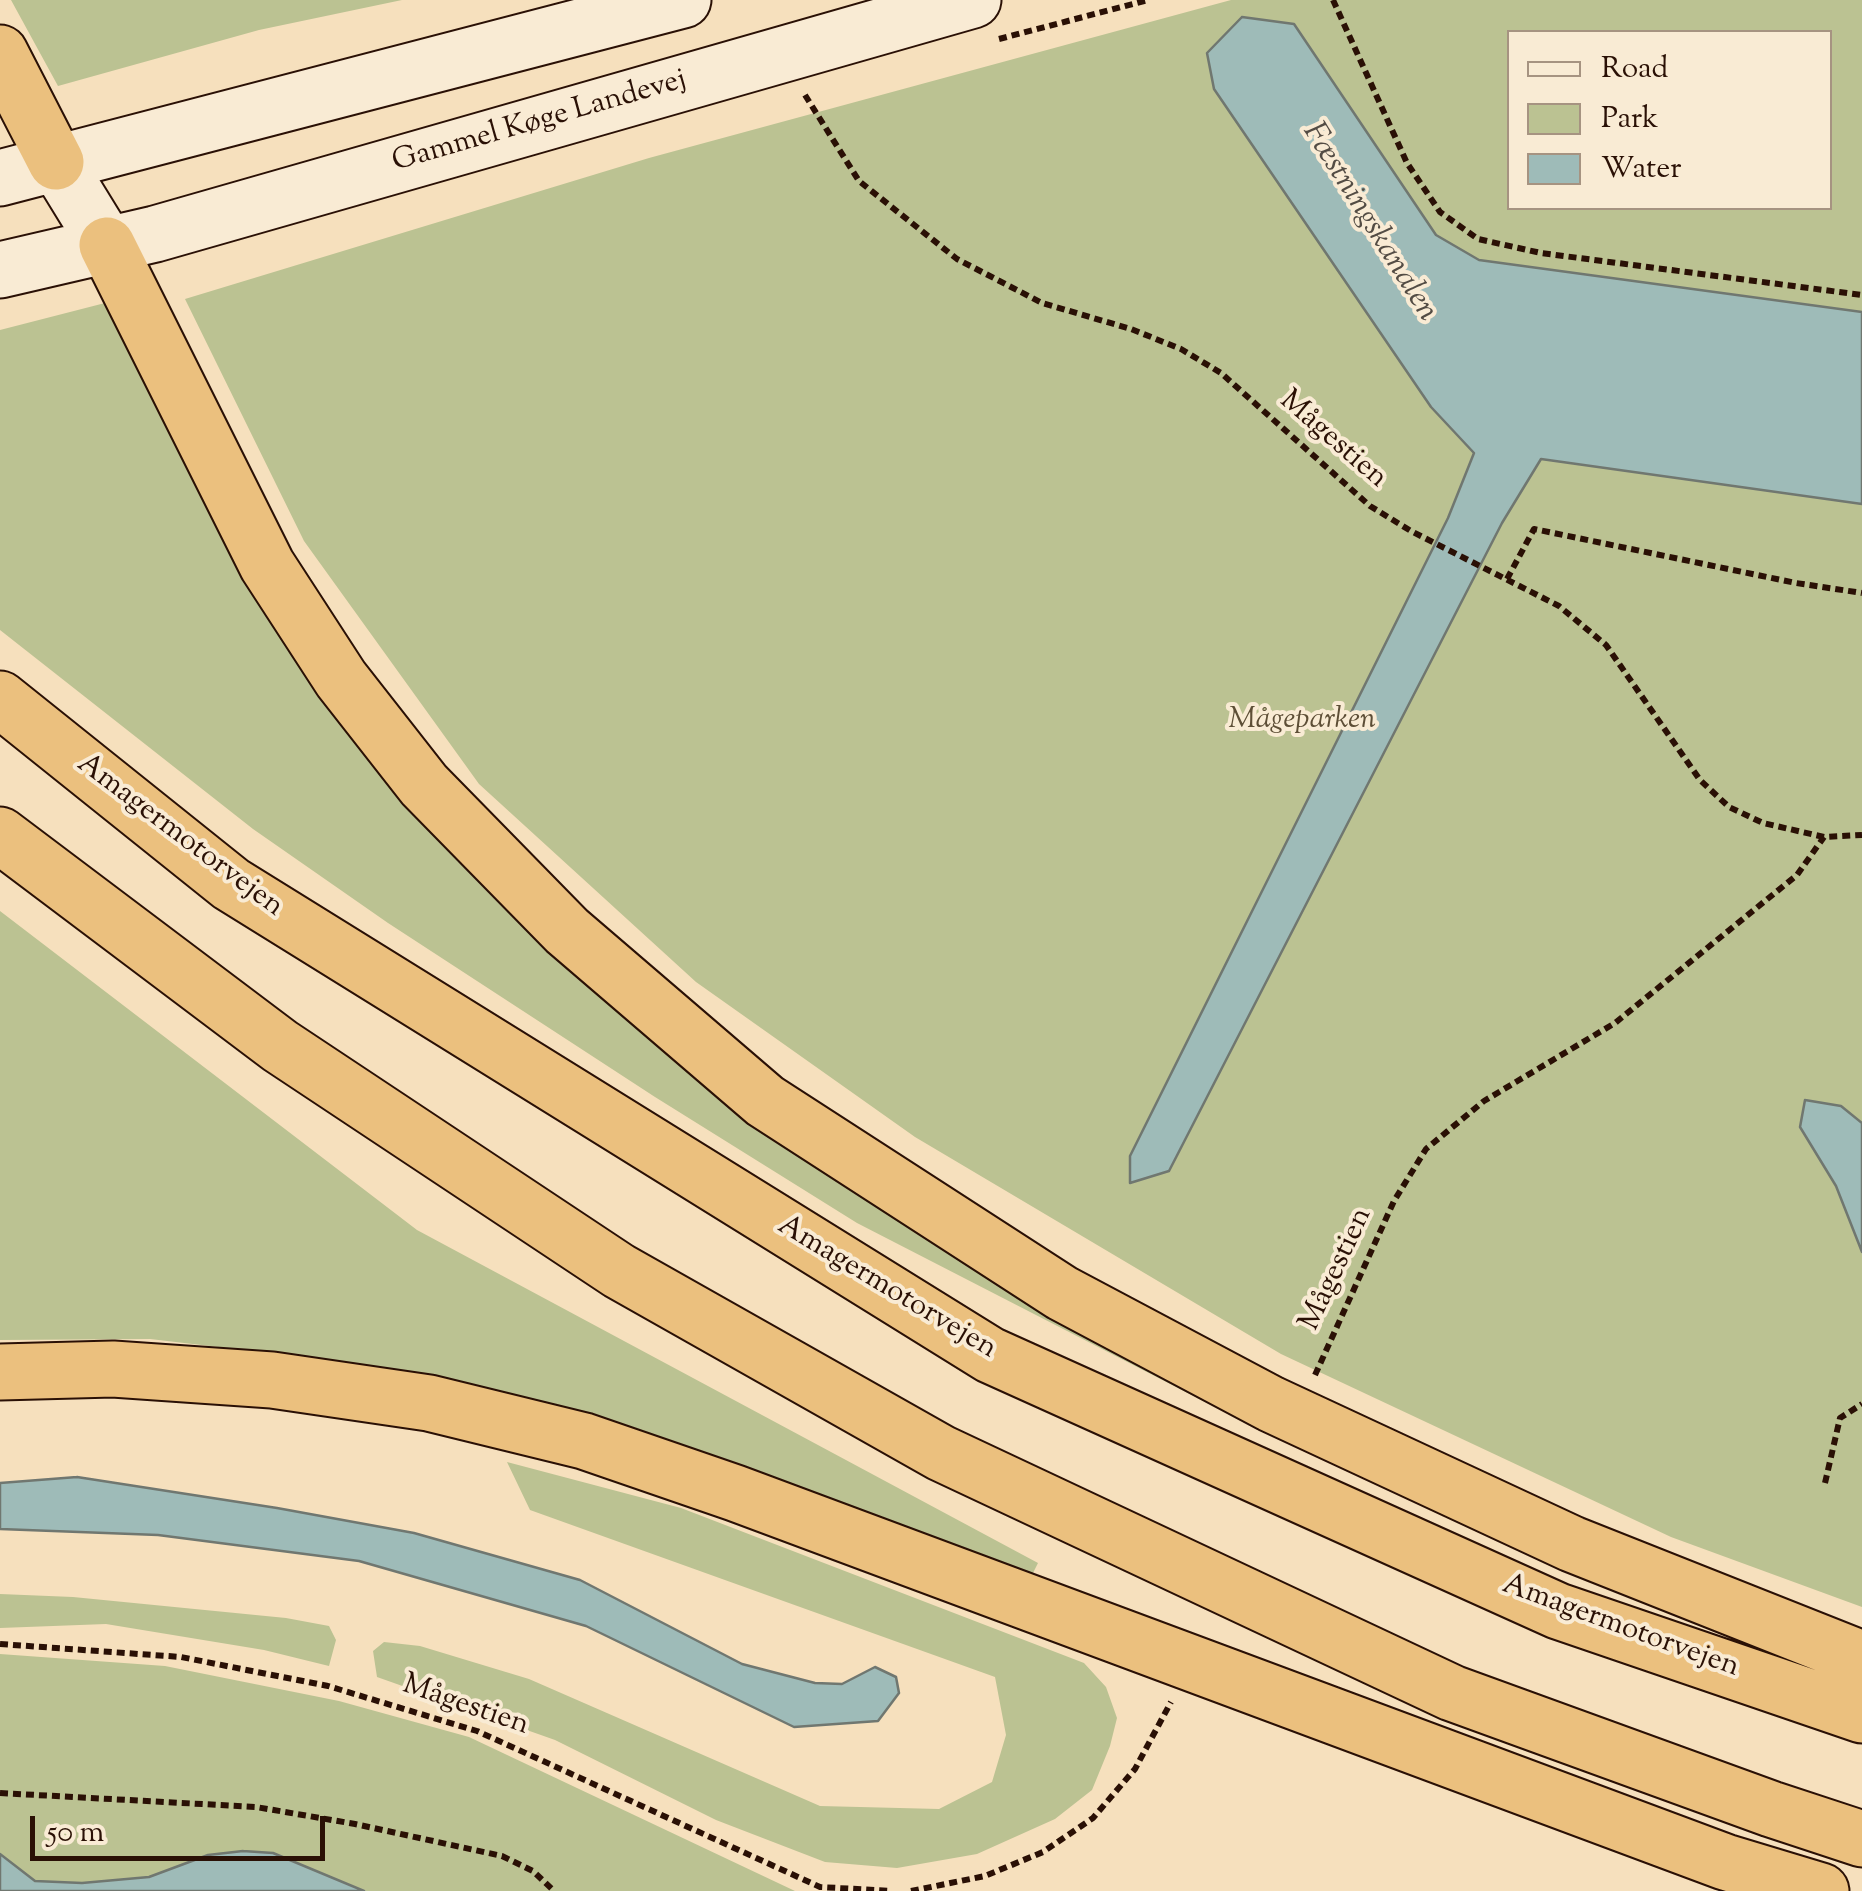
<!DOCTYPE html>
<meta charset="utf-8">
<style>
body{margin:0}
#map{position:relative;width:1862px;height:1891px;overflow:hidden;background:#f6e0bd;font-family:"Sorts Mill Goudy",serif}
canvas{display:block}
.legend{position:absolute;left:1507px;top:30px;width:325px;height:180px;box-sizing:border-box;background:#f9ebd4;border:2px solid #a69381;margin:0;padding:12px 18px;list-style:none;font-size:30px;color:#2a1005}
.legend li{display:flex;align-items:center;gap:20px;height:50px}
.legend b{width:50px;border:2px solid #a69381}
.scale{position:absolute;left:30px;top:1816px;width:295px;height:45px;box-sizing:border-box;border:5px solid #2a1005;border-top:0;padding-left:12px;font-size:30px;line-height:35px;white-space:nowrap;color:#2a1005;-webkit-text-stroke:8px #f9ebd4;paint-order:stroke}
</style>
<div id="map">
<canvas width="1862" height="1891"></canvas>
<ul class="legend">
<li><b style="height:12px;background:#f9ebd4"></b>Road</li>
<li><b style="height:28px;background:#bbc292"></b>Park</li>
<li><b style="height:28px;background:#9ebbb8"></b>Water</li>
</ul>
<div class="scale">50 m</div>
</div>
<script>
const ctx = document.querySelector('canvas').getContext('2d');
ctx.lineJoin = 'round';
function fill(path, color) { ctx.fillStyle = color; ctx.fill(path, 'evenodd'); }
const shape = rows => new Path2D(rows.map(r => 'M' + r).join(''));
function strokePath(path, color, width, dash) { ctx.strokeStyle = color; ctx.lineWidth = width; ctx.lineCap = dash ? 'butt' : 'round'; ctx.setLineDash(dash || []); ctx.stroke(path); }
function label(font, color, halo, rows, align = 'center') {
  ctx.font = font + ' "Sorts Mill Goudy",serif'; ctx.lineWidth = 8; ctx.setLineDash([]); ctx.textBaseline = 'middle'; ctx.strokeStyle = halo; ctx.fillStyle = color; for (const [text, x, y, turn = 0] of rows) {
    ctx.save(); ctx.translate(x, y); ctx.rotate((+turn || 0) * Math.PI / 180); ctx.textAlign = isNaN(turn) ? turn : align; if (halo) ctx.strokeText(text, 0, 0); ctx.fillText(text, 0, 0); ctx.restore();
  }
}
fill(shape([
 [11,0,402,0,259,30,58,86],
 [1231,0,1862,0,1862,1607,1671,1537,1281,1354,915,1137,696,982,479,784,304,541,185,299,649,158],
 [1510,32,1830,32,1830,208,1510,208],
 [105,303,270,613,444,834,1216,1395,1211,1405,857,1223,655,1097,388,923,253,829,0,630,0,330],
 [0,911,417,1230,1038,1563,1030,1579,499,1394,321,1359,150,1339,0,1340],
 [507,1462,681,1508,1084,1663,1106,1687,1117,1718,1110,1746,1092,1790,1055,1819,977,1854,897,1868,825,1862,716,1820,555,1740,377,1677,373,1651,384,1642,420,1646,529,1679,820,1806,939,1809,992,1782,1006,1735,995,1677,530,1510],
 [0,1594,73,1597,286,1618,329,1626,336,1640,329,1666,264,1650,106,1624,0,1628],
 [0,1654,165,1666,339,1701,469,1737,795,1891,0,1891]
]), '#bbc292');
const water = shape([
 [1242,17,1294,24,1436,235,1479,260,1862,312,1862,504,1541,459,1502,523,1169,1171,1130,1183,1130,1156,1448,518,1474,453,1431,407,1214,89,1207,53,1242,17],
 [1805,1100,1841,1106,1862,1123,1862,1252,1836,1186,1800,1127,1805,1100],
 [77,1477,277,1508,414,1533,580,1580,742,1664,815,1683,842,1684,875,1667,896,1677,899,1693,878,1721,794,1727,586,1626,359,1561,158,1535,0,1529,0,1483,77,1477],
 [243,1851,273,1853,364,1891,0,1891,0,1854,35,1881,82,1883,149,1877,208,1855,243,1851]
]);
fill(water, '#9ebbb8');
strokePath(water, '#707770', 2.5);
const secondary = shape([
 [56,162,107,245],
 [0,178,683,0],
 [0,270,155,234,973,0]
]);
const motorway = shape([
 [0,53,56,162],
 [107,245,267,565,341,679,424,785,567,931,765,1101,1062,1293,1271,1404,1572,1544,1862,1659],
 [0,699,231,884,990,1355,1558,1611,1862,1715],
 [0,835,280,1046,619,1271,941,1453,1452,1693,1771,1809,1862,1839],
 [0,1372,113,1369,272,1380,429,1403,584,1441,735,1493,1725,1862,1821,1891]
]);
strokePath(secondary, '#2a1005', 59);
strokePath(motorway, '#2a1005', 59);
strokePath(shape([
 [1333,0,1407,163,1440,212,1478,239,1541,253,1862,295],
 [999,39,1148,0],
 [805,95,859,181,957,259,1042,303,1131,329,1181,349,1221,373,1370,506,1411,531,1559,606,1606,645,1700,780,1729,807,1763,823,1824,837,1862,835],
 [1507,579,1534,529,1796,583,1862,593],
 [1315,1375,1394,1201,1426,1149,1484,1101,1615,1023,1797,875,1824,837],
 [1825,1483,1840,1418,1862,1404],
 [0,1644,181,1657,328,1686,477,1731,820,1887,891,1891],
 [0,1793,256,1807,355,1824,502,1856,533,1871,554,1891],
 [911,1891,985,1876,1043,1852,1093,1818,1135,1769,1171,1702]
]), '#2a1005', 6, [8, 5]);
strokePath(secondary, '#f9ebd4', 55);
strokePath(motorway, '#ebc07e', 55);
label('30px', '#2a1005', '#f9ebd4', [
 ["Gammel Køge Landevej",540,123,-16],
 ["Mågestien",1332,441,41],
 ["Amagermotorvejen",179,837,37],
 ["Mågestien",1338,1270,-65],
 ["Amagermotorvejen",886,1289,31],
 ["Amagermotorvejen",1620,1628,20],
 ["Mågestien",465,1707,19]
]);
label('italic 30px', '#5d4e36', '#f9ebd4', [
 ["Mågeparken",1302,722]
]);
label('italic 32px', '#534c44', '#f9ebd4', [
 ["Fæstningskanalen",1368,223,58]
]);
</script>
